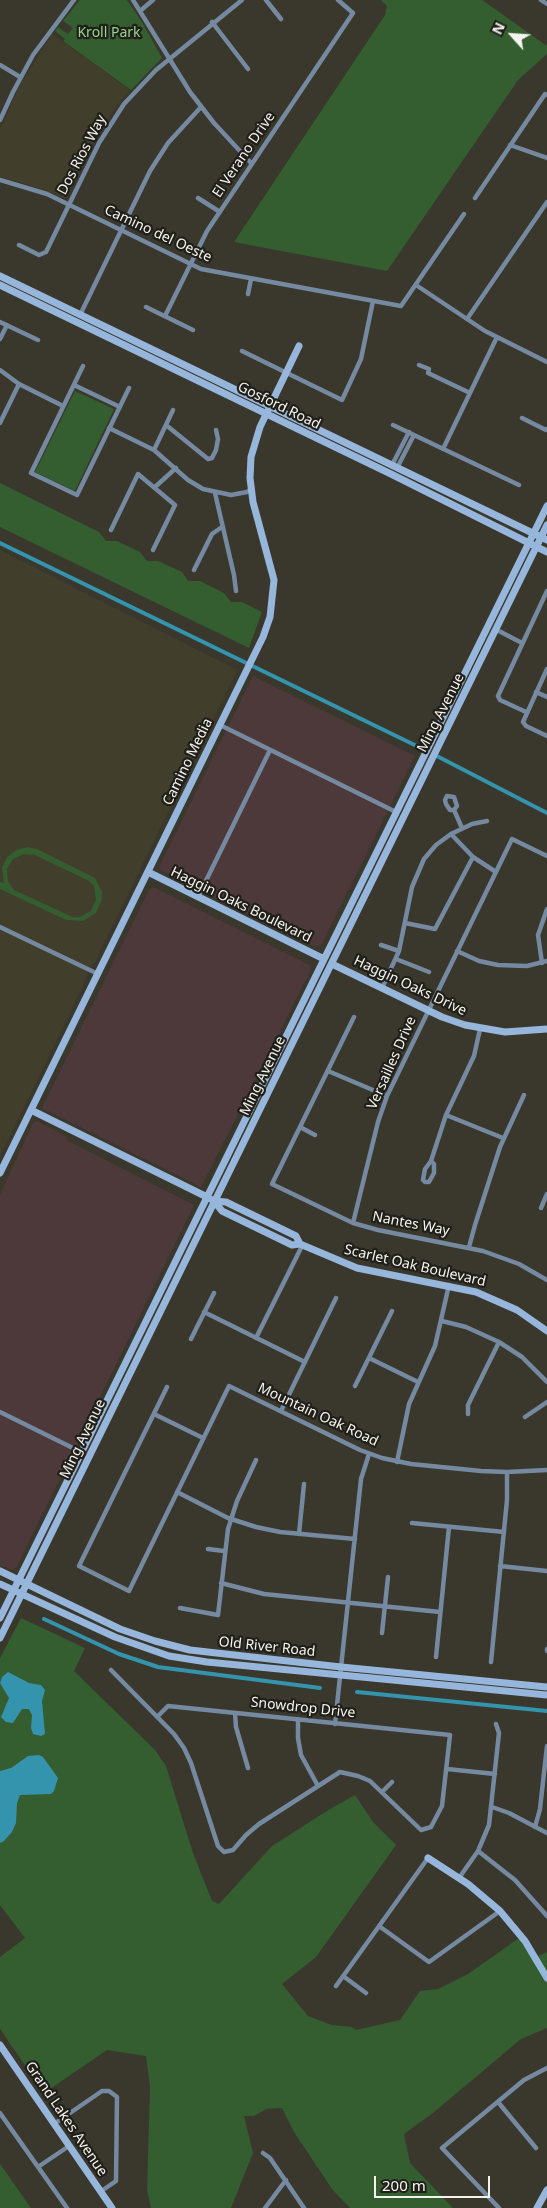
<!DOCTYPE html>
<style>
body{margin:0}
#map{position:relative;width:547px;height:2208px;overflow:hidden;background:#3a382d;font-family:"Noto Sans",sans-serif}
canvas{display:block}
.north{position:absolute;left:487px;top:10px;width:50px;height:50px;-webkit-text-stroke:4px #201f1a;paint-order:stroke;rotate:296deg;font-size:14px;font-weight:700;line-height:20px;text-align:center;color:#f4f3ec}
.north::after{content:'';display:block;margin:auto;width:18px;height:22px;background:#f4f3ec;clip-path:polygon(50% 0,100% 100%,50% 72%,0 100%)}
.scale{position:absolute;left:374px;top:2176px;width:116px;height:22px;box-sizing:border-box;border:2px solid #f4f3ec;border-top:0;padding-left:6px;font-size:15px;line-height:18px;white-space:nowrap;color:#f4f3ec;-webkit-text-stroke:4px #201f1a;paint-order:stroke}
</style>
<div id="map">
<canvas width="547" height="2208"></canvas>
<div class="north">N</div>
<div class="scale">200 m</div>
</div>
<script>
const ctx = document.querySelector('canvas').getContext('2d');
ctx.lineJoin = 'round';
function fill(path, color) { ctx.fillStyle = color; ctx.fill(path, 'evenodd'); }
const shape = rows => new Path2D(rows.map(r => 'M' + r).join(''));
function strokePath(path, color, width, dash) { ctx.strokeStyle = color; ctx.lineWidth = width; ctx.lineCap = dash ? 'butt' : 'round'; ctx.setLineDash(dash || []); ctx.stroke(path); }
function label(font, color, halo, rows, align = 'center') {
  ctx.font = font + ' "Noto Sans",sans-serif'; ctx.lineWidth = 4.5; ctx.setLineDash([]); ctx.textBaseline = 'middle'; ctx.strokeStyle = halo; ctx.fillStyle = color; for (const [text, x, y, turn = 0] of rows) {
    ctx.save(); ctx.translate(x, y); ctx.rotate((+turn || 0) * Math.PI / 180); ctx.textAlign = isNaN(turn) ? turn : align; if (halo) ctx.strokeText(text, 0, 0); ctx.fillText(text, 0, 0); ctx.restore();
  }
}
fill(shape([
 [253,676,415,756,321,945,316,947,161,870,159,867],
 [153,887,309,965,311,970,201,1187,42,1108,149,890],
 [37,1121,67,1137,66,1140,194,1205,16,1568,12,1570,0,1565,0,1195,33,1123]
]), '#4e393a');
fill(shape([
 [52,34,130,90,113,111,94,142,65,198,27,184,0,177,0,130,18,89],
 [0,550,237,670,95,962,93,963,86,976,85,982,0,1156]
]), '#413e2c');
fill(shape([
 [80,0,127,0,142,22,162,58,131,90,63,41,65,39,55,31,58,27,68,34,73,28,63,21],
 [381,0,482,0,547,46,547,54,518,80,387,271,234,242,385,15,387,6],
 [75,391,114,409,75,491,35,472],
 [0,483,99,532,106,541,117,541,140,552,147,561,158,561,182,572,188,581,200,581,224,593,231,602,242,602,262,612,249,648,0,527],
 [28,847,37,849,95,878,102,892,102,899,96,913,83,921,66,920,0,889,0,882,4,883,2,868,7,857,16,850],
 [24,854,35,855,89,881,94,886,96,899,91,911,79,917,73,917,14,890,8,881,7,869,13,859],
 [21,1618,85,1648,74,1671,155,1750,166,1766,193,1853,212,1901,219,1904,272,1846,330,1809,355,1795,373,1822,396,1845,316,1957,282,1984,308,2016,332,2025,352,2027,356,2030,400,2020,420,1991,438,1989,468,1974,522,1936,536,1957,547,1952,547,2028,521,2039,433,2113,404,2134,410,2163,453,2208,350,2208,332,2189,294,2132,282,2108,266,2109,254,2116,244,2116,253,2153,231,2208,151,2208,147,2190,150,2086,146,2056,107,2050,44,2093,0,2029,0,1957,25,1938,0,1905,0,1658],
 [0,2164,31,2208,0,2208]
]), '#345d30');
fill(shape([
 [8,1672,29,1683,41,1685,45,1690,42,1701,45,1734,41,1736,33,1734,31,1728,32,1715,29,1709,22,1709,13,1723,6,1722,1,1717,9,1698,0,1683,2,1677],
 [39,1755,43,1757,58,1778,54,1791,51,1794,20,1795,17,1803,16,1823,12,1832,4,1841,0,1843,0,1771,11,1768,28,1756]
]), '#3594ad');
strokePath(shape([
 [0,543,427,751],
 [433,754,547,813],
 [44,1619,119,1654,158,1667,320,1688],
 [357,1692,547,1711]
]), '#3594ad', 4);
strokePath(shape([
 [133,0,190,92,214,123,252,164],
 [266,0,281,19],
 [541,0,547,4],
 [140,11,153,0],
 [212,22,248,69],
 [0,65,20,77],
 [0,120,13,92,33,55,74,0],
 [510,145,547,158],
 [0,180,47,194,201,269,401,306,464,214],
 [198,198,220,212],
 [475,198,545,94,547,95],
 [19,245,39,255,46,252,99,143,124,104,156,70,242,0],
 [416,285,485,331,547,362],
 [248,294,251,279],
 [146,307,193,330],
 [80,315,150,171,168,143,201,107],
 [165,316,207,231,353,13,338,0],
 [467,319,547,202],
 [0,322,38,340],
 [0,339,7,325],
 [242,351,342,400,361,359,373,301],
 [419,365,429,369,428,373,470,393],
 [83,366,31,473,77,495,129,388],
 [0,370,19,384,63,406],
 [74,385,120,407],
 [522,418,546,430,547,429],
 [0,423,19,384],
 [166,425,208,459,212,458,216,450,218,439,216,430],
 [393,425,519,485],
 [109,428,154,450,188,480,203,489,231,495,247,492,251,489],
 [443,449,497,337],
 [154,450,173,410],
 [392,465,409,432],
 [397,468,414,435],
 [155,487,176,468],
 [215,493,234,575,236,591],
 [111,530,138,474,175,505,153,550],
 [194,570,212,534,222,527],
 [497,630,522,643],
 [547,669,523,722,526,726,547,736],
 [536,692,547,697],
 [526,712,500,700,498,696,547,591],
 [220,725,396,812],
 [454,810,450,810,446,804,445,800,447,796,454,797,457,806,454,810,462,828],
 [451,834,473,857,496,872],
 [198,897,270,750],
 [405,923,435,929,473,857],
 [0,927,98,974],
 [381,945,399,951],
 [457,951,479,961,498,965,527,966,547,961],
 [396,959,429,972],
 [542,963,538,935,547,909],
 [382,988,399,951,412,887,424,859,436,845,451,834,472,824,487,821],
 [354,1017,272,1184,353,1223,378,1230,483,1251,519,1264,547,1280],
 [328,1071,387,1096],
 [446,1115,503,1138],
 [300,1127,315,1135],
 [431,1161,434,1164,434,1173,429,1182,425,1182,423,1180,425,1169,431,1161,446,1115,474,1056,480,1029],
 [541,1208,547,1194],
 [353,1223,378,1122,387,1096,512,839,547,856],
 [469,1247,475,1225,500,1147,524,1095],
 [204,1312,305,1362],
 [442,1321,466,1327,499,1342,522,1357,547,1382],
 [256,1338,302,1246],
 [191,1339,214,1293],
 [369,1358,418,1382],
 [355,1386,392,1311],
 [167,1387,79,1566,129,1591,229,1386,360,1450,382,1458,411,1464,481,1471,507,1472,547,1470],
 [281,1411,336,1298],
 [0,1412,81,1452],
 [154,1414,203,1438],
 [468,1414,468,1405,499,1342],
 [525,1417,547,1402],
 [397,1462,409,1404,435,1346,449,1285],
 [177,1492,228,1518,256,1527,280,1532,355,1539],
 [412,1523,504,1532],
 [299,1534,304,1484],
 [208,1549,224,1551],
 [500,1566,547,1571],
 [221,1583,264,1594,440,1612],
 [180,1608,218,1615,228,1529,237,1501,256,1460],
 [382,1633,388,1577],
 [547,1651,547,1649],
 [436,1657,449,1527],
 [491,1662,507,1500,507,1472],
 [111,1670,174,1734,184,1748,191,1763,218,1846,224,1852,233,1850,246,1835,259,1824,340,1772,358,1776,370,1781,421,1830,431,1827,442,1806,450,1735,168,1706,157,1717],
 [235,1713,236,1727,248,1768],
 [298,1719,298,1738,301,1755,318,1786],
 [335,1724,361,1479,369,1454],
 [447,1769,495,1774],
 [382,1792,392,1782],
 [492,1807,509,1813,547,1833],
 [535,1827,540,1809,547,1746],
 [478,1851,515,1880,547,1916],
 [459,1878,478,1851,489,1825,499,1733,496,1724],
 [379,1926,429,1962,500,1911],
 [343,1976,366,1993],
 [336,1986,428,1858],
 [498,2102,536,2148],
 [0,2113,67,2208],
 [54,2124,102,2091,109,2091,117,2097,116,2181,100,2192],
 [263,2153,270,2158,304,2208],
 [38,2167,69,2146],
 [265,2208,286,2180],
 [499,2208,442,2148,524,2080,547,2068]
]), '#7589a1', 4.5);
strokePath(shape([
 [0,276,547,540],
 [0,285,391,474,547,552],
 [148,872,324,959],
 [332,964,442,1017,465,1025,505,1032,547,1029],
 [31,1110,207,1197,214,1201,226,1202,296,1236,300,1244],
 [0,1173,263,637,270,617,274,580,253,502,250,478,251,457,260,427,299,346],
 [214,1201,222,1211,292,1245,300,1244,357,1268,476,1292,517,1310,547,1331],
 [0,1571,120,1629,155,1641,190,1650,341,1667,547,1687],
 [0,1584,115,1637,169,1656,207,1662,547,1695],
 [0,1618,547,506],
 [0,1638,547,525],
 [428,1858,468,1884,500,1911,525,1941,547,1978],
 [0,2045,112,2208],
 [537,2208,547,2190]
]), '#97b6dc', 7);
label('14px', '#93d68b', '#201f1a', [
 ["Kroll Park",109,33]
]);
label('14px', '#f4f3ec', '#201f1a', [
 ["Dos Rios Way",82,155,-62],
 ["El Verano Drive",244,155,-56],
 ["Camino del Oeste",158,234,25],
 ["Gosford Road",279,406,26],
 ["Ming Avenue",441,713,-63],
 ["Camino Media",188,762,-64],
 ["Haggin Oaks Boulevard",241,905,26],
 ["Haggin Oaks Drive",410,986,25],
 ["Versailles Drive",392,1063,-66],
 ["Ming Avenue",263,1076,-64],
 ["Nantes Way",411,1224,11],
 ["Scarlet Oak Boulevard",415,1266,13],
 ["Mountain Oak Road",318,1415,25],
 ["Ming Avenue",83,1439,-64],
 ["Old River Road",267,1647,6],
 ["Snowdrop Drive",303,1708,6],
 ["Grand Lakes Avenue",66,2119,56]
]);
</script>
